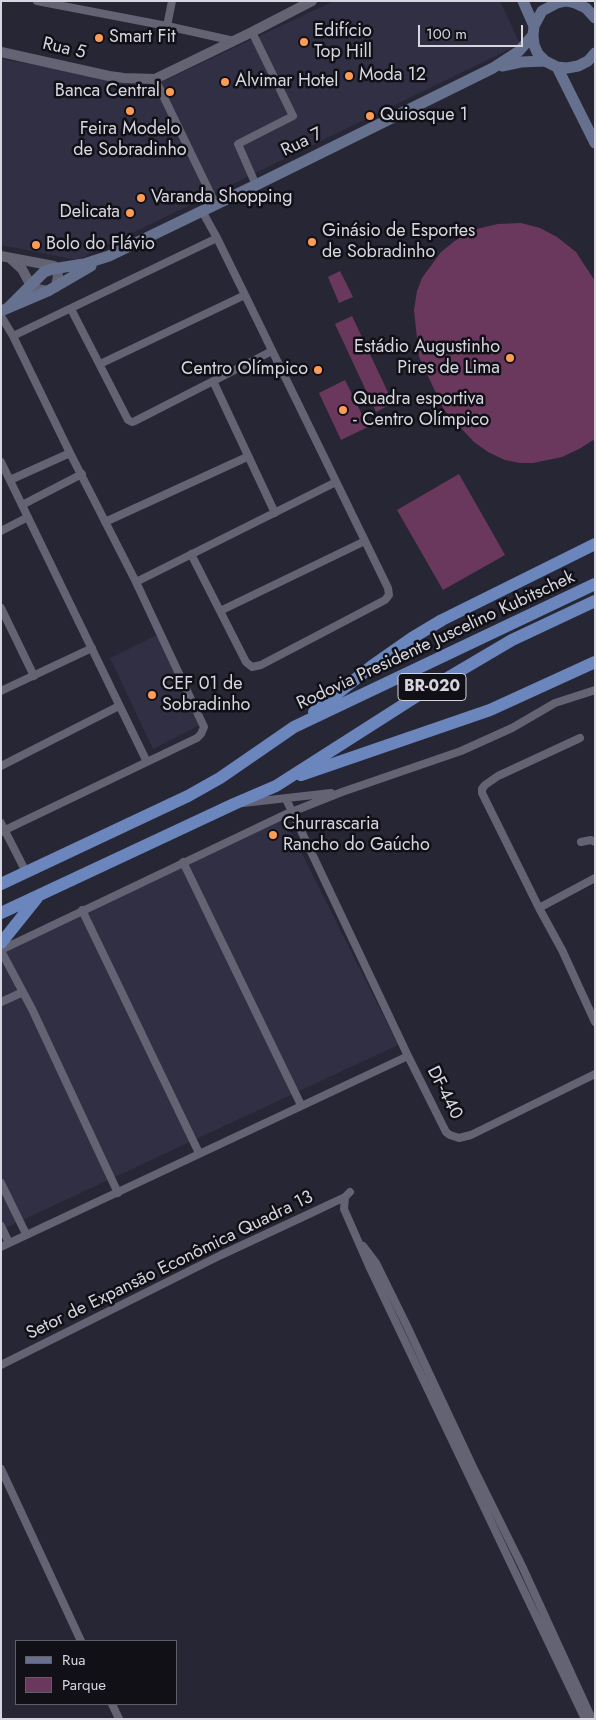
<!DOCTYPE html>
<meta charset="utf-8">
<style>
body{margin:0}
#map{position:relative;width:596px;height:1720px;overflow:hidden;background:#272635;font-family:Jost,sans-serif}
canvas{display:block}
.frame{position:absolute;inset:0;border:2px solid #d7d6e0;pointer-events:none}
.legend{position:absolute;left:15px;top:1640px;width:162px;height:65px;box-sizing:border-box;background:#101016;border:1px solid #605f67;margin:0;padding:6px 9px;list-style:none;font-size:15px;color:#d7d6e0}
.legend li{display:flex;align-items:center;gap:10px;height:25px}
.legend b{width:25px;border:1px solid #605f67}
.scale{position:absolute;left:418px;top:25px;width:105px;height:22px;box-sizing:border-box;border:2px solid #d7d6e0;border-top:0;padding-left:6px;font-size:15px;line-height:18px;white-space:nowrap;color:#d7d6e0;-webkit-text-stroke:4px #101016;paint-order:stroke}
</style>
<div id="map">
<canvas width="596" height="1720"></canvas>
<div class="frame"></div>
<ul class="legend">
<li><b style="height:6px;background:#66708f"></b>Rua</li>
<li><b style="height:14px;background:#6b385d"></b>Parque</li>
</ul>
<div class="scale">100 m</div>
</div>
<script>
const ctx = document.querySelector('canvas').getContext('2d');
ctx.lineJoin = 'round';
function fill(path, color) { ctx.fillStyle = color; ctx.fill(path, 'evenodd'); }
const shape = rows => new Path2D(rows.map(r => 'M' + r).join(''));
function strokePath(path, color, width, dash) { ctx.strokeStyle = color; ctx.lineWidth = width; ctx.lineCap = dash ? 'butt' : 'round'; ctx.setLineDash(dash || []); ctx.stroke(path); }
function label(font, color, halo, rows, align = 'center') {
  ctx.font = font + ' Jost,sans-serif'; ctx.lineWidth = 5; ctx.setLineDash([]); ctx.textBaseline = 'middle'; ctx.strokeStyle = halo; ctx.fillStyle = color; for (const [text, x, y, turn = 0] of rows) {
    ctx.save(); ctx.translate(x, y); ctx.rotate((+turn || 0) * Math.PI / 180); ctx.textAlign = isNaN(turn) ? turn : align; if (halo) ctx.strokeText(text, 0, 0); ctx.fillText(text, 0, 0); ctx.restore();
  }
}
fill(shape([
 [334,1,500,1,520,44,77,260,1,245,1,59,153,86],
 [157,635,200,725,153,749,110,658],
 [281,812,398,1045,1,1230,1,947]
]), '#312f44');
fill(shape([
 [521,223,540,228,557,237,576,252,595,281,595,439,579,449,562,457,533,463,520,463,505,460,488,452,474,442,444,410,419,357,414,310,417,291,422,278,441,252,456,240,476,229,498,224],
 [340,271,353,297,339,303,328,277],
 [352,316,393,403,376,412,335,324],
 [345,380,368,427,341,440,319,393],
 [459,474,505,555,443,590,397,510]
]), '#6b385d');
strokePath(shape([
 [37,1,167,26,234,41],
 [167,26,172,1],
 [252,32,293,116,238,144,256,185],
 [155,79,216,205],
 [71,309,128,420,132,422,135,421,272,351],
 [1,316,13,336,70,453,136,582,204,727,201,734,197,738,1,832],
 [13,336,217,238],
 [100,364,245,295],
 [213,381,275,513],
 [1,462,147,762],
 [10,480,70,453],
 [22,505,82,474],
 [105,522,247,457],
 [1,531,28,517],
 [191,554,246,662,252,667,261,665,385,600,389,595,388,588,245,295,217,238,202,211],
 [136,582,336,482],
 [1,608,34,676],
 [220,611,365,541],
 [1,691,92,648],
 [580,738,498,776,485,785,482,789,482,793,539,908,562,950,595,1022],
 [1,766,119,706],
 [286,799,408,1056,446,1132,450,1135,459,1138,471,1135,595,1074],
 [243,803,331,793],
 [1,823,26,872],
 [581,842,591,840,595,842],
 [183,862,301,1105],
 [539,908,595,878],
 [82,910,199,1153],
 [1,950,284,815,342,792,461,751,512,728,555,703,595,690],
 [1,951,32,1009,118,1193],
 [1,1002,23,992],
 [1,1183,26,1234],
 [345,1197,344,1209,369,1266,585,1719],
 [1,1226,9,1243],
 [363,1246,376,1263,407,1326,473,1467,522,1566,592,1719],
 [1,1247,408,1056],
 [1,1365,221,1255,309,1214,345,1197,350,1192],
 [1,1469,81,1641],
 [112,1704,119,1719]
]), '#646374', 8);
strokePath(shape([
 [1,52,109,76,124,78,155,79,252,32,312,1],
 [1,256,54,266,58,275,56,287],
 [10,258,22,269,30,284,37,289,48,291]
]), '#646374', 10);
strokePath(shape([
 [523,1,534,26],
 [595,18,586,8,575,3,566,1,557,3,542,11,534,26,533,35,534,45,538,54,545,61,557,67,567,68,578,66,588,61,595,53],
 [502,66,521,62,545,61],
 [557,67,595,143],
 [9,307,44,272,52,269,84,264,109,256,256,185,493,68,519,51,533,35],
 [1,311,48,291,91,266]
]), '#66708f', 11);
strokePath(shape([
 [314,712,372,666,412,638,442,620,595,544],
 [301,775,490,710,595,662],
 [1,884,188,796,220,778,294,727,595,584],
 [1,913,234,804,276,786,417,696,512,640,595,601],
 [1,943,37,898]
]), '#6a86bd', 12);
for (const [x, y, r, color] of [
 [99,38,5,"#fd9c55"],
 [304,42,5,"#fd9c55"],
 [349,76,5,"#fd9c55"],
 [225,82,5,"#fd9c55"],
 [170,92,5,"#fd9c55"],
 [130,111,5,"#fd9c55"],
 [370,116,5,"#fd9c55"],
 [141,198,5,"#fd9c55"],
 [130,213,5,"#fd9c55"],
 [312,242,5,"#fd9c55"],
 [36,245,5,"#fd9c55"],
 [510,358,5,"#fd9c55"],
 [318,370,5,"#fd9c55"],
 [343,410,5,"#fd9c55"],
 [152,695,5,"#fd9c55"],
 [273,835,5,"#fd9c55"]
]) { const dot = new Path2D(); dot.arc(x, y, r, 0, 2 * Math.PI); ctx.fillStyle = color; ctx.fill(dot); strokePath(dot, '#101016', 2); }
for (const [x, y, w] of [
 [432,687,68]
]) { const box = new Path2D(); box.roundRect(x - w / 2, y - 13.5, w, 27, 4); ctx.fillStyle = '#101016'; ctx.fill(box); strokePath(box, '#d7d6e0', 1); }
label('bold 16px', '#d7d6e0', null, [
 ["BR-020",432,687]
]);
label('18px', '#d7d6e0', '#101016', [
 ["Edifício",314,32],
 ["Top Hill",314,53],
 ["Smart Fit",109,38],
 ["Moda 12",359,76],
 ["Alvimar Hotel",235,82],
 ["Banca Central",160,92,"right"],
 ["Quiosque 1",380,116],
 ["Feira Modelo",130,130,"center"],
 ["de Sobradinho",130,151,"center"],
 ["Varanda Shopping",151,198],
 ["Delicata",120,213,"right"],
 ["Ginásio de Esportes",322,232],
 ["de Sobradinho",322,253],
 ["Bolo do Flávio",46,245],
 ["Estádio Augustinho",500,348,"right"],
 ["Pires de Lima",500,369,"right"],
 ["Centro Olímpico",308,370,"right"],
 ["Quadra esportiva",353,400],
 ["- Centro Olímpico",353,421],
 ["CEF 01 de",162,685],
 ["Sobradinho",162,706],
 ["Churrascaria",283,825],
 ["Rancho do Gaúcho",283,846]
], 'left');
label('18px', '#d7d6e0', '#101016', [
 ["Rua 5",64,49,13],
 ["Rua 7",302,143,-26],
 ["Rodovia Presidente Juscelino Kubitschek",436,641,-25],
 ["DF-440",444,1093,63],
 ["Setor de Expansão Econômica Quadra 13",170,1266,-26]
]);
</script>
